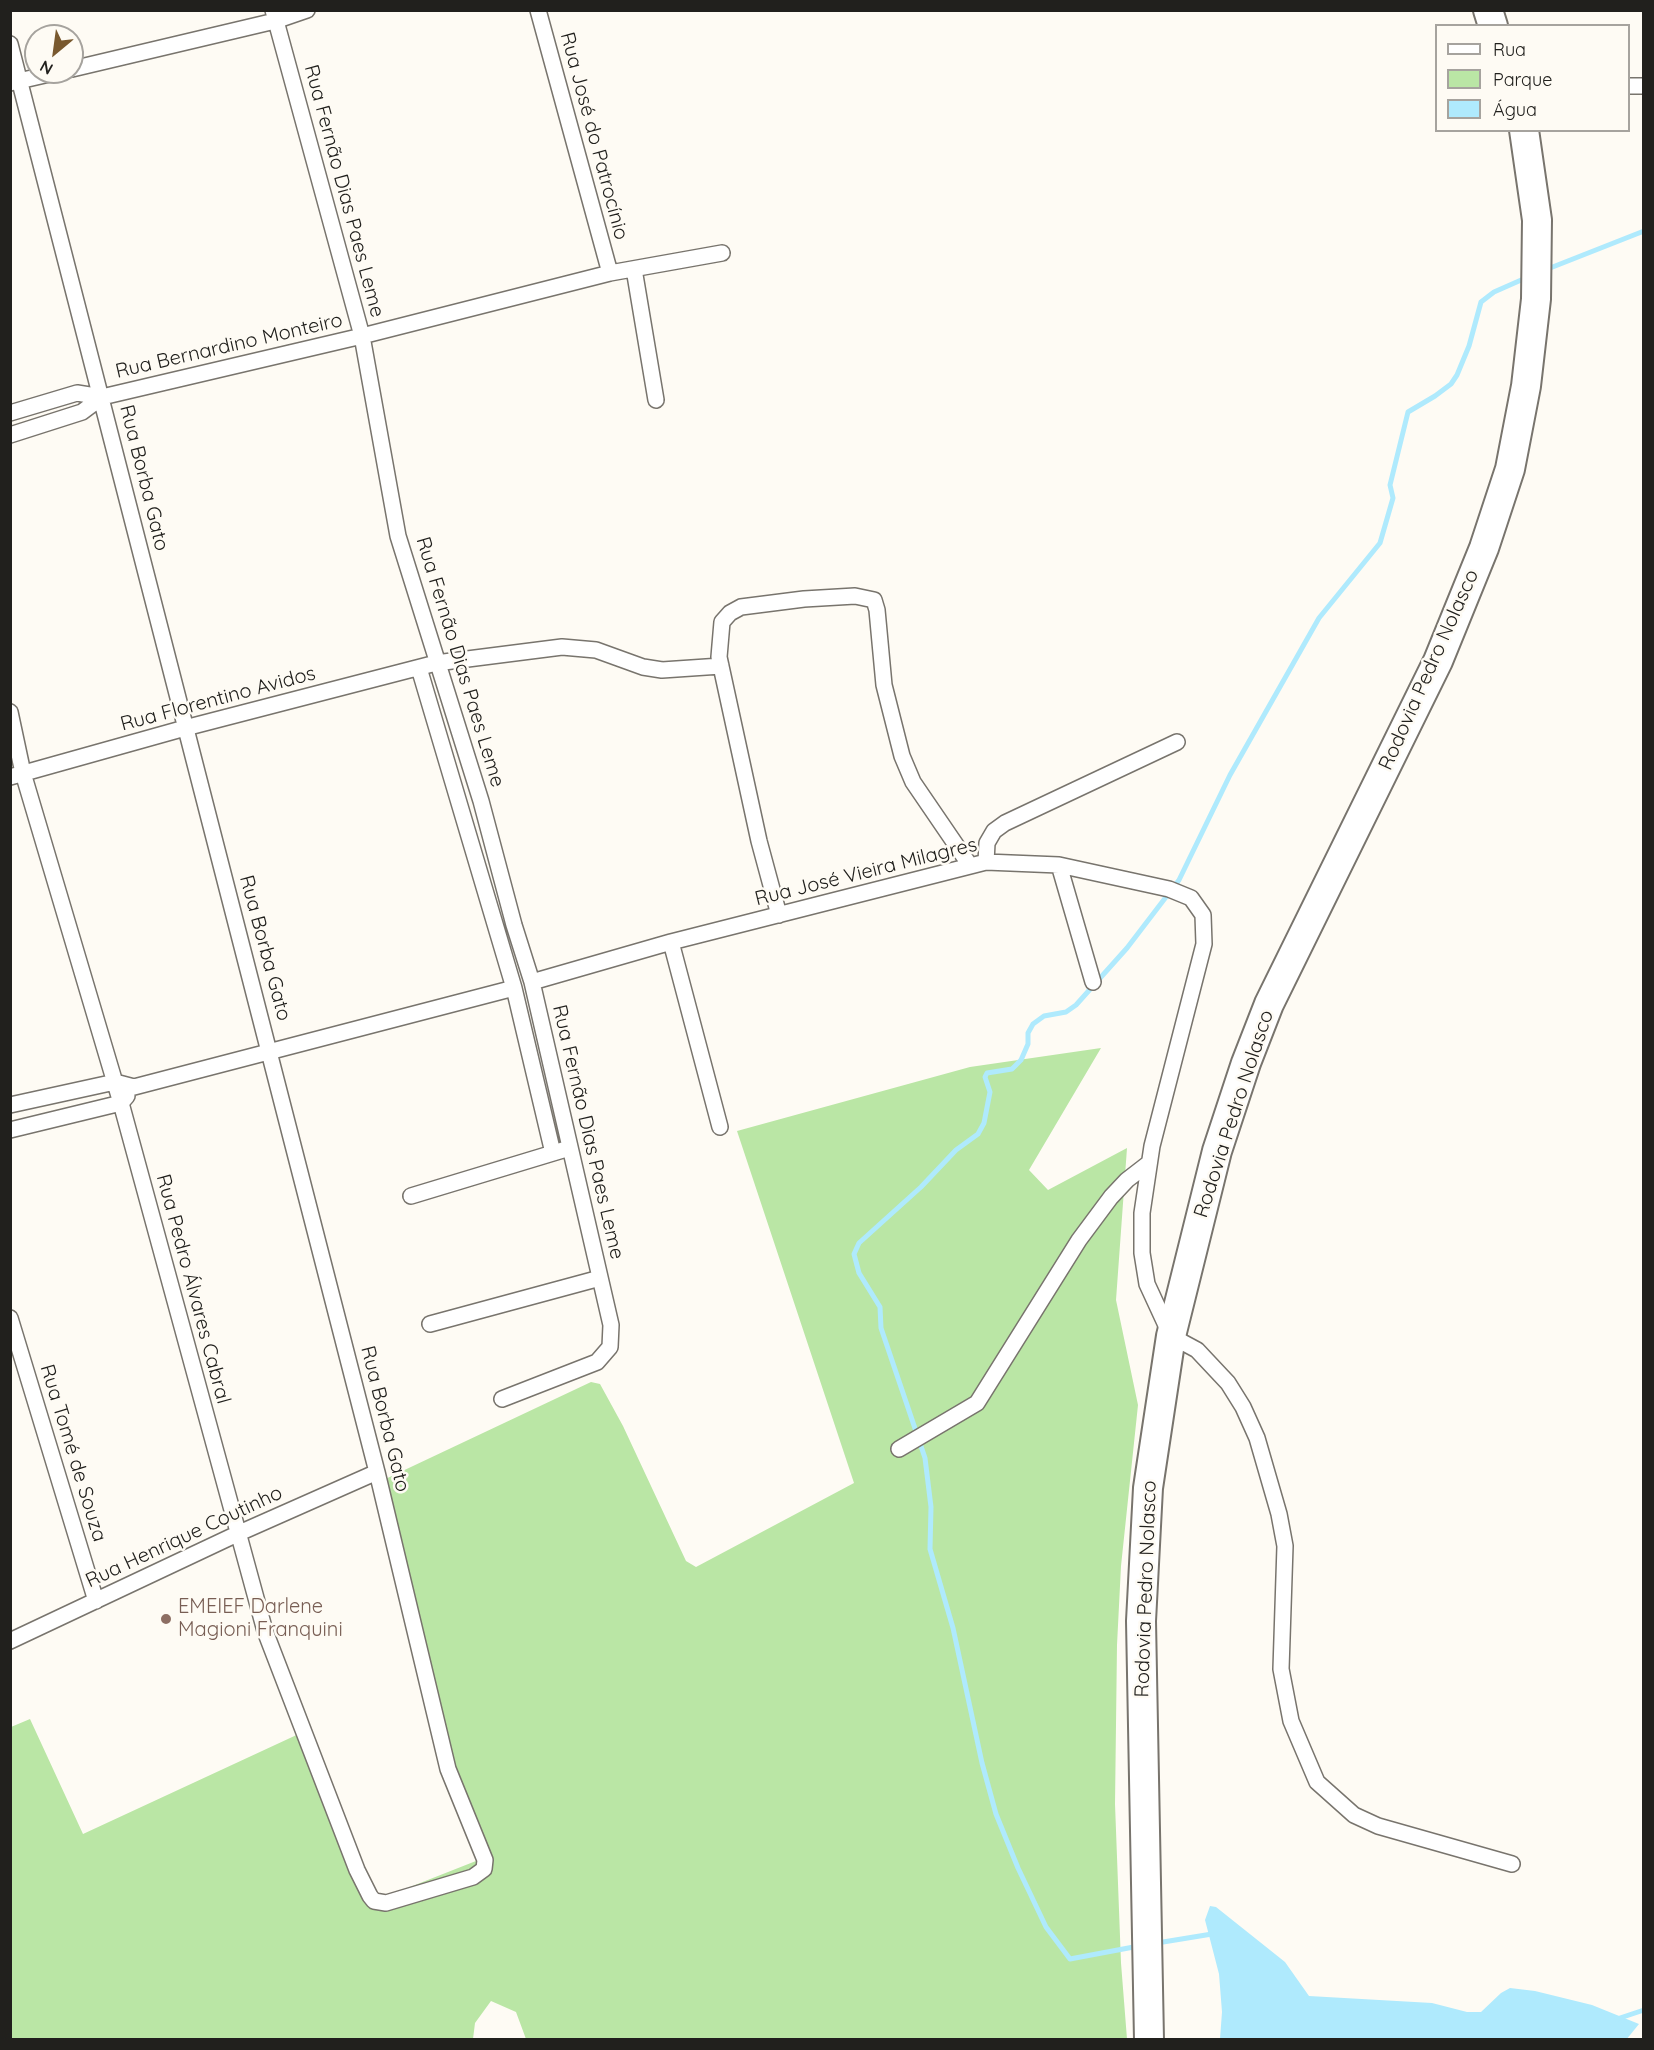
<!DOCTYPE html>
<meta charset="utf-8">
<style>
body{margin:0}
#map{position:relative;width:1654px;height:2050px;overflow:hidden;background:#fefbf4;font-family:Quicksand,sans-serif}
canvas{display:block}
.frame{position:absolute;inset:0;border:12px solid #21201d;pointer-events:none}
.legend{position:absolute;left:1435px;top:24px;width:195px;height:108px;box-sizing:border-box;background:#fefbf4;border:2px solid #a6a39e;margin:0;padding:8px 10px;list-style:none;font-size:18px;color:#21201d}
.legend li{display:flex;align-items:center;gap:12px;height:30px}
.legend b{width:30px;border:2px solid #a6a39e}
.north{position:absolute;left:24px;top:24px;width:60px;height:60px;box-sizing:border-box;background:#fefbf4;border:2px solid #a6a39e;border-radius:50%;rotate:209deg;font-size:16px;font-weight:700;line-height:24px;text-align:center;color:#21201d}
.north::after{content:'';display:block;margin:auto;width:21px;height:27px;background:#79592f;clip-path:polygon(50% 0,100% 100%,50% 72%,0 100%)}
</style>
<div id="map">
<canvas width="1654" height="2050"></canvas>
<div class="frame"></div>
<ul class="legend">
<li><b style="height:8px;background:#fff"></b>Rua</li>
<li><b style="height:16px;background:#bae6a5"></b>Parque</li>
<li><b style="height:16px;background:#afeafd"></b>Água</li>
</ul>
<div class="north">N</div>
</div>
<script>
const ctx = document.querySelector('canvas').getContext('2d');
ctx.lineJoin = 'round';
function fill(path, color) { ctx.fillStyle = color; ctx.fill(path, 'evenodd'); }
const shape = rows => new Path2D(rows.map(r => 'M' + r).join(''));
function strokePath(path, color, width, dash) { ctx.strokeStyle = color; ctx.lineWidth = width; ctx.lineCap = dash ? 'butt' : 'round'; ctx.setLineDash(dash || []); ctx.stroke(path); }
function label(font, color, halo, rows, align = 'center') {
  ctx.font = font + ' Quicksand,sans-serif'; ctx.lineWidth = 5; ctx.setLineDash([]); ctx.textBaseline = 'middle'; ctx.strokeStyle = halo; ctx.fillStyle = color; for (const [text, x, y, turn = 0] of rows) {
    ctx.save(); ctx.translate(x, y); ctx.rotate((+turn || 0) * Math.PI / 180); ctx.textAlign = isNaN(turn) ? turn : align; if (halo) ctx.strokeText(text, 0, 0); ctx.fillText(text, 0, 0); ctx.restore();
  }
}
fill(shape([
 [1101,1048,1029,1170,1048,1190,1127,1148,1116,1300,1138,1405,1121,1566,1117,1645,1115,1804,1121,1963,1127,2039,526,2039,516,2012,491,2001,475,2023,473,2039,11,2040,11,1727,30,1719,83,1834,303,1732,377,1900,481,1859,377,1483,591,1382,600,1384,623,1426,686,1561,696,1567,854,1483,737,1131,970,1067]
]), '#bae6a5');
fill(shape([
 [1210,1906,1216,1907,1285,1962,1309,1996,1432,2003,1467,2012,1481,2012,1501,1993,1510,1988,1535,1991,1592,2005,1639,2024,1626,2040,1220,2039,1222,2012,1219,1974,1205,1920]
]), '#afeafd');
strokePath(shape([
 [1545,270,1644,231],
 [1157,1943,1212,1934],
 [1139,1946,1070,1959,1046,1927,1018,1868,996,1814,982,1763,953,1628,930,1549,931,1507,925,1458,881,1328,880,1307,859,1273,854,1254,859,1243,921,1187,956,1150,978,1134,984,1123,990,1092,985,1077,987,1073,1012,1069,1021,1060,1028,1044,1028,1033,1033,1024,1044,1016,1066,1012,1076,1005,1127,948,1179,880,1230,775,1319,618,1380,543,1393,498,1390,485,1408,412,1435,396,1451,384,1457,375,1469,346,1481,302,1494,292,1528,277],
 [1617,2019,1644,2010]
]), '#afeafd', 5);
const street = shape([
 [273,10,362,336,398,536,481,801,514,925,532,982,611,1325,610,1347,597,1362,502,1399],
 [538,10,610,273],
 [10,44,377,1472,448,1769,485,1860,484,1869,473,1877,386,1903,374,1901,370,1896,357,1870,265,1631,121,1103,23,773,10,712],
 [72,69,275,21,307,10],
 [10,83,58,72],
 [1628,86,1644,86],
 [634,269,656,400],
 [10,413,77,393,102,397],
 [10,435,82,412,102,397,362,336,610,273,722,253],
 [419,668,514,988,553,1153],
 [10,777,185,728,436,663,562,647,596,650,643,667,662,670,721,666],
 [986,862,987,843,994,831,1005,823,1177,742],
 [1059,865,1093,982],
 [779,915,759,841,719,657,722,622,730,613,741,607,804,599,855,596,874,600,877,610,884,685,902,756,913,782,969,864],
 [671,942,720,1127],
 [532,982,671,942,986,862,1059,865,1169,889,1191,898,1203,915,1204,944,1152,1146,1142,1213,1142,1253,1147,1284,1171,1336,1197,1350,1228,1383,1243,1407,1257,1438,1279,1514,1285,1546,1281,1669,1291,1721,1317,1782,1354,1815,1378,1826,1512,1864],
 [10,1105,115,1082,134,1087,514,988],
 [10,1130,121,1103,127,1096],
 [411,1196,563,1150],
 [10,1318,96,1601],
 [430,1324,600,1278],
 [899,1449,977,1403,1079,1240,1111,1197,1127,1180,1149,1163],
 [10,1641,237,1534,377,1472]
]);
const highway = shape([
 [1488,10,1493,26],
 [1149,2040,1141,1621,1148,1488,1171,1336,1217,1151,1246,1063,1269,1004,1438,661,1484,548,1510,469,1526,386,1536,299,1537,220,1524,130]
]);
strokePath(street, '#78746d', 18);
strokePath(highway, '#78746d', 32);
strokePath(street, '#fff', 15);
strokePath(highway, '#fff', 28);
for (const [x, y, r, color] of [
 [166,1619,6,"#8d6e63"]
]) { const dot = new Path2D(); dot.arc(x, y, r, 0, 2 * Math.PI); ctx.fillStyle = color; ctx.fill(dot); strokePath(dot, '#fefbf4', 2); }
label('20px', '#21201d', '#fefbf4', [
 ["Rua José do Patrocínio",594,136,75],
 ["Rua Fernão Dias Paes Leme",344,191,75],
 ["Rua Bernardino Monteiro",229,346,-13],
 ["Rua Borba Gato",144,478,76],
 ["Rua Fernão Dias Paes Leme",460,662,73],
 ["Rodovia Pedro Nolasco",1429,670,-66],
 ["Rua Florentino Avidos",218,699,-15],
 ["Rua José Vieira Milagres",866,872,-14],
 ["Rua Borba Gato",265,948,75],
 ["Rodovia Pedro Nolasco",1234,1114,-72],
 ["Rua Fernão Dias Paes Leme",588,1132,77],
 ["Rua Pedro Álvares Cabral",193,1289,75],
 ["Rua Borba Gato",385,1419,76],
 ["Rua Tomé de Souza",73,1453,73],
 ["Rua Henrique Coutinho",184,1537,-25],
 ["Rodovia Pedro Nolasco",1146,1589,-88]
]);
label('20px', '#785e54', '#fefbf4', [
 ["EMEIEF Darlene",178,1607],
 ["Magioni Franquini",178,1630]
], 'left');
</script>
